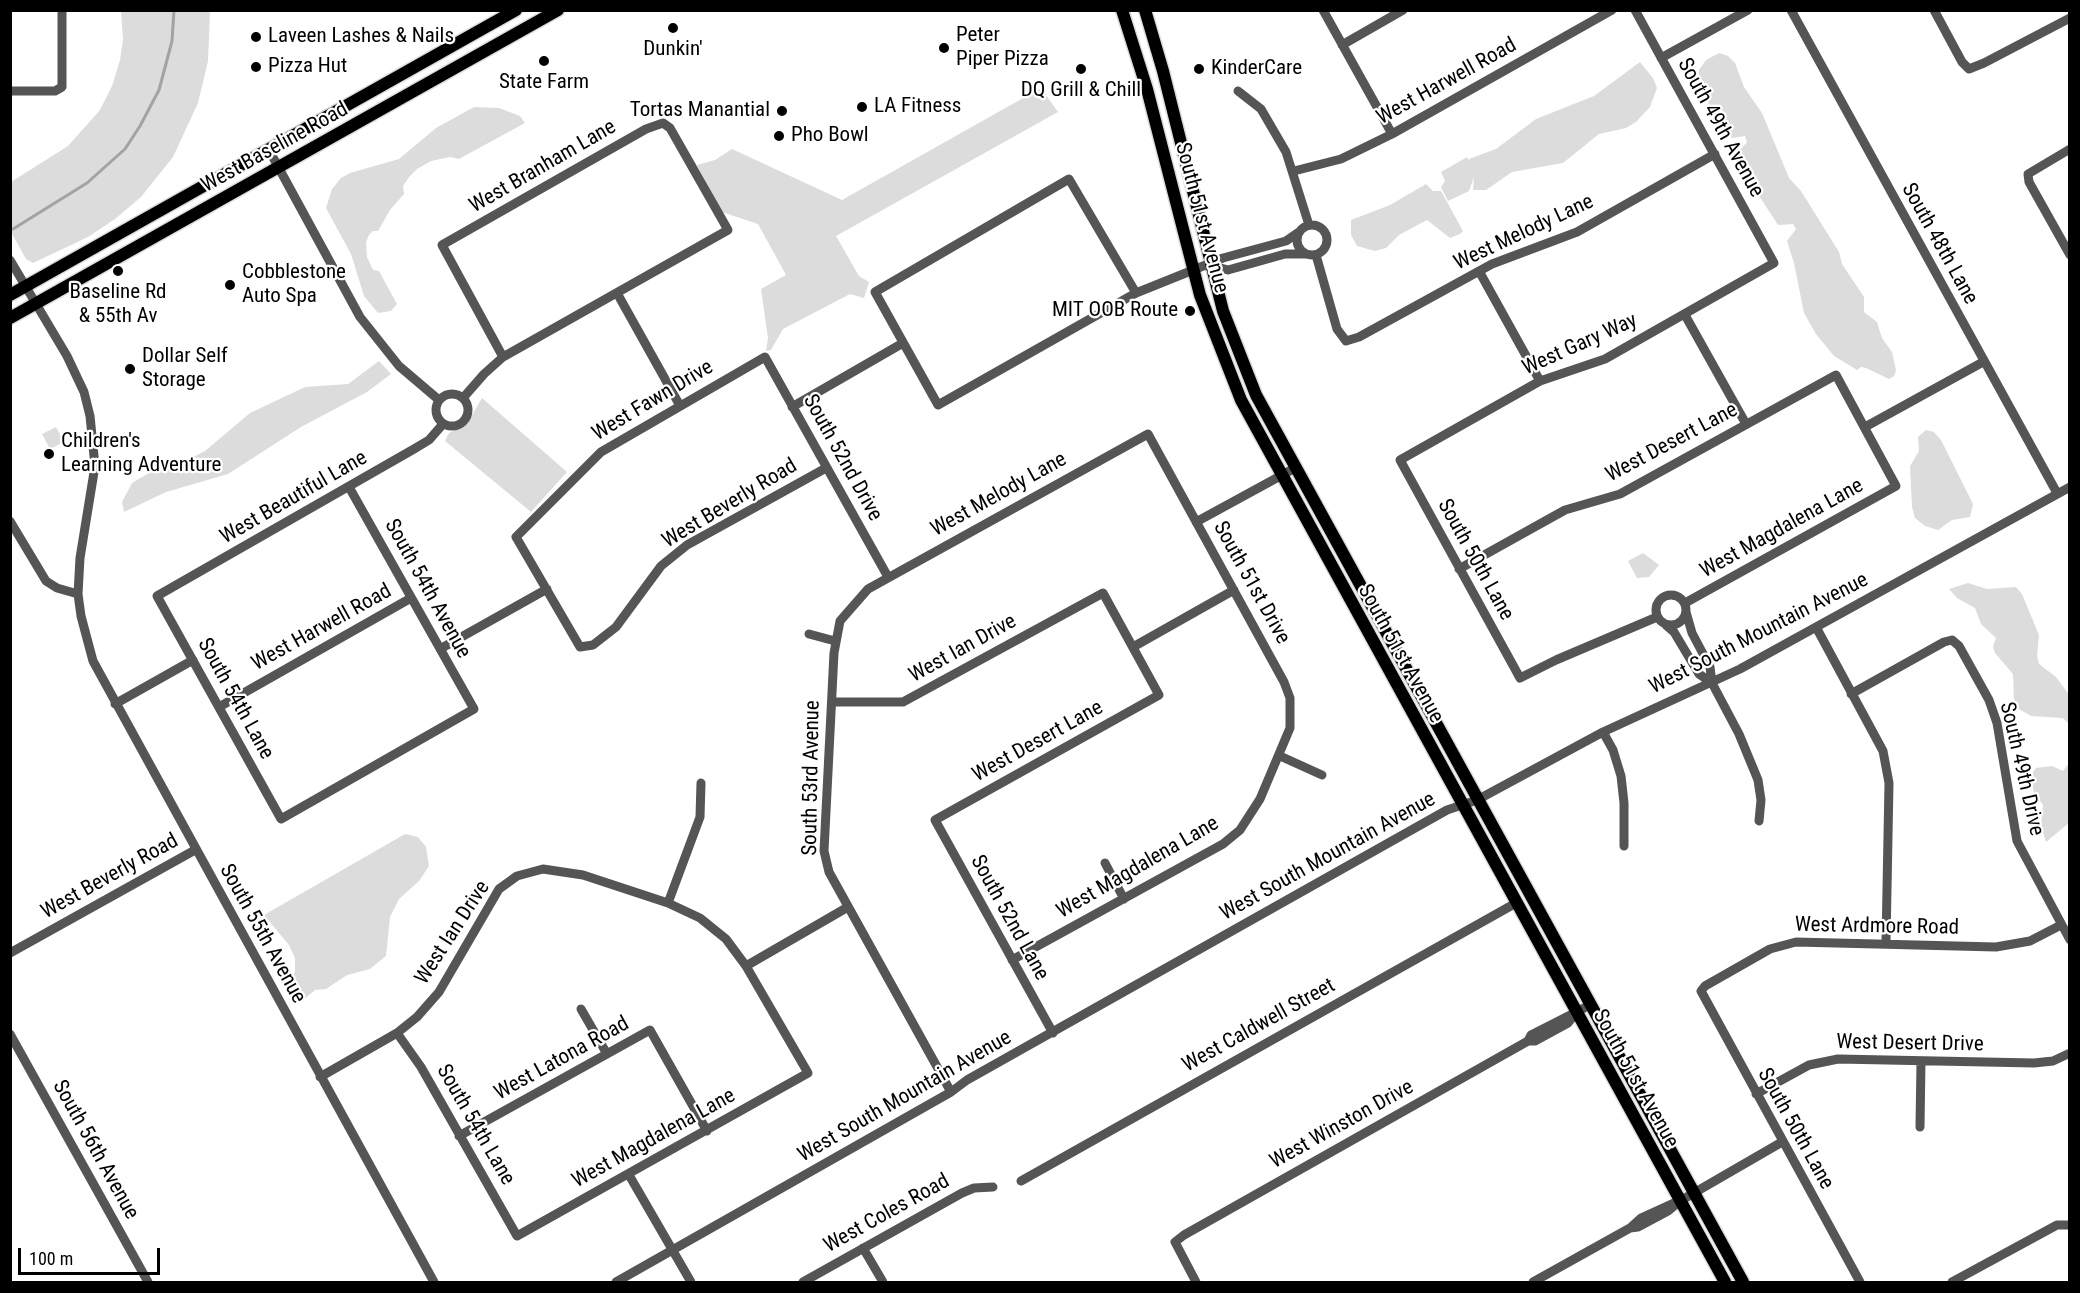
<!DOCTYPE html>
<style>
body{margin:0}
#map{position:relative;width:2080px;height:1293px;overflow:hidden;background:#fff;font-family:"Roboto Condensed",sans-serif}
canvas{display:block}
.frame{position:absolute;inset:0;border:12px solid #000;pointer-events:none}
.scale{position:absolute;left:18px;top:1248px;width:142px;height:27px;box-sizing:border-box;border:3px solid #000;border-top:0;padding-left:8px;font-size:18px;line-height:21px;white-space:nowrap;color:#000;-webkit-text-stroke:4px #fff;paint-order:stroke}
</style>
<div id="map">
<canvas width="2080" height="1293"></canvas>
<div class="frame"></div>
<div class="scale">100 m</div>
</div>
<script>
const ctx = document.querySelector('canvas').getContext('2d');
ctx.lineJoin = 'round';
function fill(path, color) { ctx.fillStyle = color; ctx.fill(path, 'evenodd'); }
const shape = rows => new Path2D(rows.map(r => 'M' + r).join(''));
function strokePath(path, color, width, dash) { ctx.strokeStyle = color; ctx.lineWidth = width; ctx.lineCap = dash ? 'butt' : 'round'; ctx.setLineDash(dash || []); ctx.stroke(path); }
function label(font, color, halo, rows, align = 'center') {
  ctx.font = font + ' "Roboto Condensed",sans-serif'; ctx.lineWidth = 4.5; ctx.setLineDash([]); ctx.textBaseline = 'middle'; ctx.strokeStyle = halo; ctx.fillStyle = color; for (const [text, x, y, turn = 0] of rows) {
    ctx.save(); ctx.translate(x, y); ctx.rotate((+turn || 0) * Math.PI / 180); ctx.textAlign = isNaN(turn) ? turn : align; if (halo) ctx.strokeText(text, 0, 0); ctx.fillText(text, 0, 0); ctx.restore();
  }
}
fill(shape([
 [121,11,210,11,208,61,198,103,173,157,141,197,115,219,88,237,33,263,26,259,11,232,11,182,68,146,100,110,112,86,120,60,123,39],
 [1719,53,1728,56,1735,63,1744,87,1762,113,1789,178,1801,191,1839,252,1842,264,1864,297,1864,312,1877,322,1882,338,1892,352,1896,370,1894,376,1889,379,1866,368,1861,367,1857,370,1834,356,1816,334,1804,313,1794,263,1787,241,1796,229,1793,224,1778,225,1756,191,1739,151,1747,142,1745,136,1732,138,1705,98,1709,94,1699,78,1699,70,1706,60],
 [1640,62,1653,78,1657,88,1650,107,1636,122,1626,128,1599,134,1563,163,1512,172,1486,190,1473,190,1474,177,1469,191,1448,201,1441,187,1445,181,1441,172,1467,157,1470,162,1469,159,1496,149,1536,119,1594,96],
 [1041,88,1058,112,836,236,859,276,869,282,864,298,850,294,783,329,771,350,766,351,768,338,761,289,786,275,758,224,722,212,697,165,715,160,732,149,842,200],
 [474,107,499,108,520,116,525,123,459,159,450,157,431,161,417,169,409,177,403,186,404,194,390,210,378,231,373,231,369,235,366,242,367,257,373,270,379,271,397,304,391,311,378,313,364,296,351,254,326,208,332,189,341,178,350,173,399,159,436,128],
 [1426,184,1433,191,1441,191,1463,231,1460,234,1450,238,1427,220,1399,235,1386,248,1375,251,1357,246,1351,235,1351,220,1390,205],
 [379,361,391,374,367,392,301,427,228,474,166,492,124,512,122,502,132,483,154,470,184,462,205,451,250,413,305,387,348,384],
 [482,398,567,472,531,512,445,441,449,433,467,424],
 [56,427,64,442,50,449,42,434],
 [1926,430,1934,432,1941,440,1973,504,1970,517,1952,520,1938,530,1925,526,1915,518,1912,507,1910,466,1919,451,1918,437],
 [1643,553,1659,565,1649,577,1637,578,1628,561],
 [1968,583,1987,589,2016,587,2022,594,2039,635,2037,656,2039,664,2056,677,2068,693,2069,724,2063,718,2031,716,2019,709,2014,701,2013,674,1995,653,1993,646,1996,638,1981,624,1975,608,1957,598,1949,589],
 [2069,763,2069,823,2046,842,2041,826,2043,805,2034,793,2030,776,2036,768,2052,766,2063,771],
 [405,834,418,837,426,847,429,866,419,881,399,899,390,917,386,956,370,969,347,975,326,989,315,990,302,1001,291,980,295,971,295,958,289,945,264,915]
]), '#dcdcdc');
strokePath(shape([
 [13,229,87,183,125,149,140,126,159,90,172,41,174,10]
]), '#a3a3a3', 3);
const major = shape([
 [1122,10,1147,89,1200,295,1241,400,1725,1282],
 [1145,10,1163,71,1223,311,1256,395,1743,1282],
 [10,295,516,10],
 [10,318,558,10]
]);
strokePath(major, '#dbdbdb', 15);
strokePath(shape([
 [1323,10,1392,134],
 [1635,10,1774,263,1605,359,1540,381,1400,460,1520,678,1556,660,1657,617],
 [1791,10,2057,493],
 [1934,10,1962,62,1969,69,1984,63,2070,18],
 [1342,45,1403,10],
 [1661,58,1748,10],
 [10,91,55,91,62,87,62,10],
 [1238,91,1261,109,1286,152,1309,225],
 [2070,149,2028,174,2029,182,2070,255],
 [269,150,360,317,399,366,439,400],
 [1294,171,1341,159,1392,134,1612,10],
 '1297 240a15 15 0 1 1 30 0a15 15 0 1 1-30 0Z',
 [1316,255,1337,329,1346,341,1359,337,1492,264,1577,232,1715,154],
 [10,260,67,356,84,392,90,416,95,466,80,558,78,594,81,616,93,661,434,1282],
 [1210,265,1228,270,1285,254,1306,254],
 [1479,271,1540,381],
 [617,293,679,404],
 [1136,293,1069,179,875,292,938,405,1136,293,1223,258,1286,241,1299,232],
 [1685,315,1746,424],
 '436 410a16 16 0 1 1 32 0a16 16 0 1 1-32 0Z',
 [463,398,484,374,503,357,728,230,670,128,663,123,646,129,442,245,503,357],
 [792,407,903,343],
 [1865,427,1983,362],
 [826,468,687,545,661,566,616,627,593,645,580,647,516,537,601,452,765,357,888,577],
 [349,487,474,709,281,819,157,596,414,449,429,440,443,424],
 [10,521,46,581,57,588,78,594],
 [1196,522,1295,468],
 [1459,569,1565,510,1620,494,1836,375,1896,486,1685,603],
 '1656 610a15 15 0 1 1 30 0a15 15 0 1 1-30 0Z',
 [1686,612,1692,633,1710,667,1712,683,1739,734,1758,780,1761,800,1759,821],
 [1666,625,1674,632,1699,674,1712,683],
 [1816,627,1883,751,1889,783,1886,942],
 [809,634,835,641],
 [1133,647,1234,590],
 [440,649,547,589],
 [1851,694,1944,642,1952,640,1959,646,1989,700,1997,723,2017,841,2070,940],
 [832,702,903,702,1103,593,1159,695,935,820,1053,1033],
 [115,704,193,660],
 [219,707,411,598],
 [1603,732,1613,750,1621,776,1624,803,1624,846],
 [1280,756,1322,775],
 [1105,863,1124,899],
 [668,903,700,817,701,783],
 [10,953,195,850],
 [746,966,848,907],
 [581,1009,607,1054],
 [10,1034,148,1282],
 [1528,1041,1531,1035,1590,1005],
 [320,1077,397,1033,417,1017,439,992,499,889,517,876,543,869,583,875,668,903,700,918,726,939,746,966,808,1073,517,1236,421,1067,397,1033],
 [951,1092,829,872,824,851,834,653,840,621,868,589,1148,434,1284,682,1290,698,1290,728,1260,799,1240,830,1223,844,1012,960],
 [1756,1094,1809,1065,1838,1059,2034,1063,2053,1061,2070,1053],
 [1920,1127,1921,1061],
 [459,1136,650,1030,707,1131],
 [629,1175,691,1282],
 [1021,1181,1516,903],
 [1630,1228,1638,1227,1668,1211,1680,1201,1782,1142],
 [863,1248,883,1282],
 [616,1282,951,1092,967,1080,1447,810,1477,800,1603,732,1740,669,2070,487],
 [803,1282,962,1193,974,1188,993,1187],
 [1196,1282,1175,1242,1184,1235,1528,1041,1535,1041,1568,1023,1576,1013],
 [1533,1282,1630,1228,1641,1218,1676,1202],
 [1860,1282,1701,991,1705,986,1770,949,1796,942,1996,947,2030,941,2061,925],
 [1952,1282,2057,1225,2070,1225]
]), '#555', 9);
strokePath(major, '#000', 12);
for (const [x, y, r, color] of [
 [673,28,6,"#000"],
 [256,37,6,"#000"],
 [944,48,6,"#000"],
 [544,61,6,"#000"],
 [256,67,6,"#000"],
 [1081,69,6,"#000"],
 [1199,69,6,"#000"],
 [862,107,6,"#000"],
 [782,111,6,"#000"],
 [779,136,6,"#000"],
 [118,271,6,"#000"],
 [230,285,6,"#000"],
 [1190,311,6,"#000"],
 [130,369,6,"#000"],
 [49,454,6,"#000"]
]) { const dot = new Path2D(); dot.arc(x, y, r, 0, 2 * Math.PI); ctx.fillStyle = color; ctx.fill(dot); strokePath(dot, '#fff', 2); }
label('21px', '#000', '#fff', [
 ["Peter",956,36],
 ["Piper Pizza",956,60],
 ["Laveen Lashes & Nails",268,37],
 ["Dunkin'",673,50,"center"],
 ["Pizza Hut",268,67],
 ["KinderCare",1211,69],
 ["State Farm",544,83,"center"],
 ["DQ Grill & Chill",1081,91,"center"],
 ["LA Fitness",874,107],
 ["Tortas Manantial",770,111,"right"],
 ["Pho Bowl",791,136],
 ["Cobblestone",242,273],
 ["Auto Spa",242,297],
 ["Baseline Rd",118,293,"center"],
 ["& 55th Av",118,317,"center"],
 ["MIT OOB Route",1178,311,"right"],
 ["Dollar Self",142,357],
 ["Storage",142,381],
 ["Children's",61,442],
 ["Learning Adventure",61,466]
], 'left');
label('21px', '#000', '#fff', [
 ["West Harwell Road",1447,82,-29],
 ["South 49th Avenue",1720,128,61],
 ["West Baseline Road",275,148,-29],
 ["West Branham Lane",543,167,-30],
 ["South 51st Avenue",1201,218,75],
 ["West Melody Lane",1524,233,-25],
 ["South 48th Lane",1939,244,61],
 ["West Gary Way",1580,345,-24],
 ["West Fawn Drive",653,401,-31],
 ["West Desert Lane",1672,443,-28],
 ["South 52nd Drive",842,458,61],
 ["West Melody Lane",999,495,-29],
 ["West Beautiful Lane",294,498,-30],
 ["West Beverly Road",730,504,-31],
 ["West Magdalena Lane",1782,529,-29],
 ["South 50th Lane",1475,560,61],
 ["South 51st Drive",1251,583,61],
 ["South 54th Avenue",427,589,61],
 ["West Harwell Road",322,628,-29],
 ["West South Mountain Avenue",1759,634,-27],
 ["West Ian Drive",963,649,-29],
 ["South 51st Avenue",1400,654,61],
 ["South 54th Lane",235,699,61],
 ["West Desert Lane",1038,742,-29],
 ["South 49th Drive",2021,769,77],
 ["South 53rd Avenue",812,778,-89],
 ["West South Mountain Avenue",1328,857,-29],
 ["West Magdalena Lane",1138,868,-30],
 ["West Beverly Road",110,877,-29],
 ["South 52nd Lane",1009,918,61],
 ["West Ardmore Road",1877,927,1],
 ["West Ian Drive",453,933,-57],
 ["South 55th Avenue",262,934,61],
 ["West Caldwell Street",1259,1026,-29],
 ["West Desert Drive",1910,1044,1],
 ["West Latona Road",562,1059,-29],
 ["South 51st Avenue",1635,1079,61],
 ["West South Mountain Avenue",905,1097,-30],
 ["South 54th Lane",475,1125,60],
 ["West Winston Drive",1342,1125,-29],
 ["South 50th Lane",1795,1129,61],
 ["West Magdalena Lane",654,1139,-29],
 ["South 56th Avenue",95,1150,61],
 ["West Coles Road",887,1214,-29]
]);
</script>
